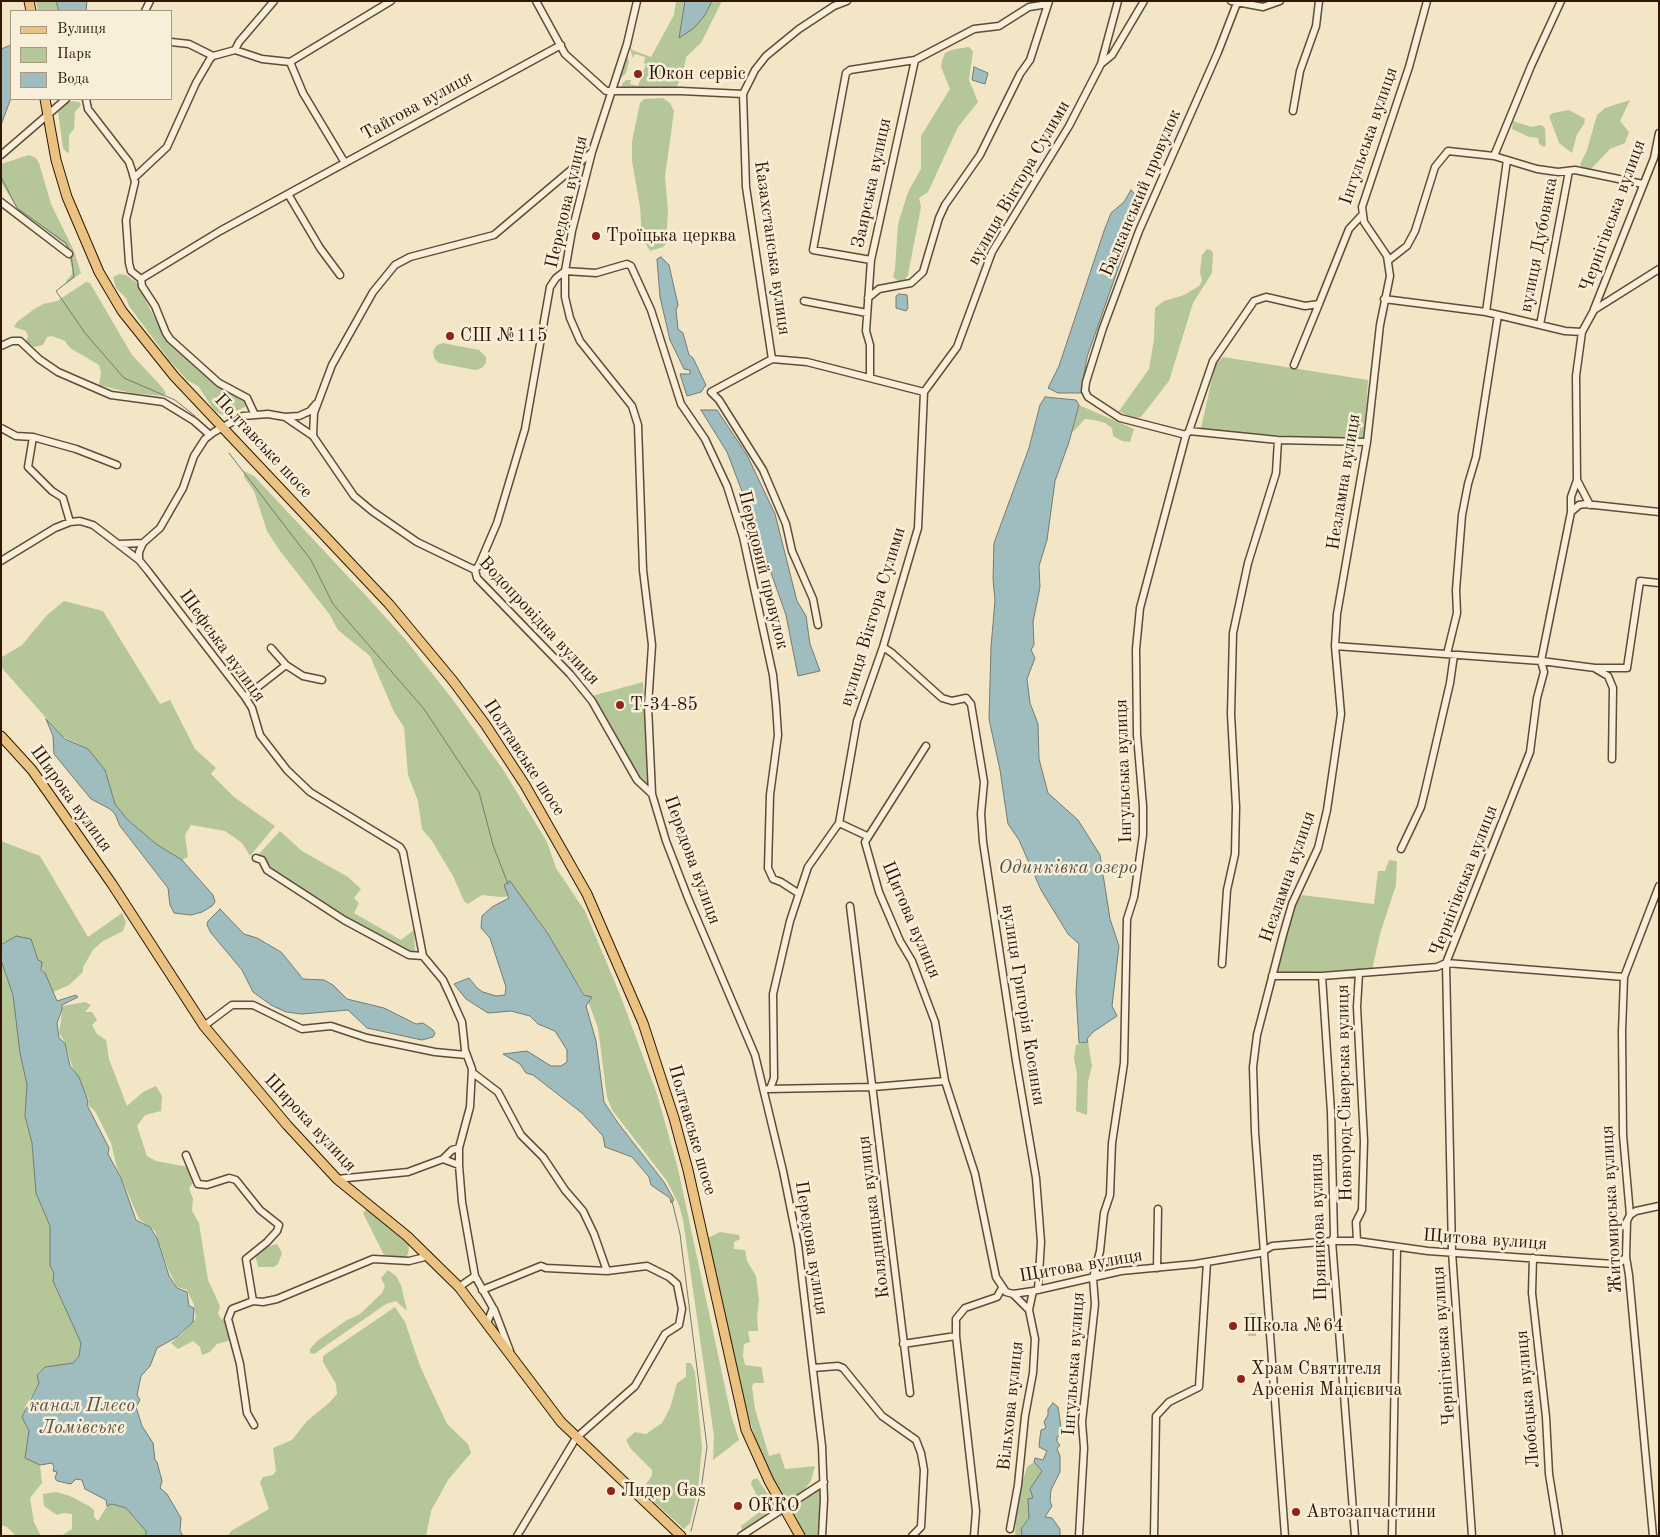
<!DOCTYPE html>
<meta charset="utf-8">
<style>
body{margin:0}
#map{position:relative;width:1660px;height:1537px;overflow:hidden;background:#f3e6c6;font-family:"Old Standard TT",serif}
canvas{display:block}
.frame{position:absolute;inset:0;border:2px solid #311703;pointer-events:none}
.legend{position:absolute;left:10px;top:10px;width:162px;height:90px;box-sizing:border-box;background:#f7efda;border:1px solid #a89984;margin:0;padding:6px 9px;list-style:none;font-size:15px;color:#311703}
.legend li{display:flex;align-items:center;gap:10px;height:25px}
.legend b{width:25px;border:1px solid #a89984}
</style>
<div id="map">
<canvas width="1660" height="1537"></canvas>
<div class="frame"></div>
<ul class="legend">
<li><b style="height:6px;background:#eac383"></b>Вулиця</li>
<li><b style="height:14px;background:#b5c699"></b>Парк</li>
<li><b style="height:14px;background:#9fbdbe"></b>Вода</li>
</ul>
</div>
<script>
const ctx = document.querySelector('canvas').getContext('2d');
ctx.lineJoin = 'round';
function fill(path, color) { ctx.fillStyle = color; ctx.fill(path, 'evenodd'); }
const shape = rows => new Path2D(rows.map(r => 'M' + r).join(''));
function strokePath(path, color, width, dash) { ctx.strokeStyle = color; ctx.lineWidth = width; ctx.lineCap = dash ? 'butt' : 'round'; ctx.setLineDash(dash || []); ctx.stroke(path); }
function label(font, color, halo, rows, align = 'center') {
  ctx.font = font + ' "Old Standard TT",serif'; ctx.lineWidth = 5; ctx.setLineDash([]); ctx.textBaseline = 'middle'; ctx.strokeStyle = halo; ctx.fillStyle = color; for (const [text, x, y, turn = 0] of rows) {
    ctx.save(); ctx.translate(x, y); ctx.rotate((+turn || 0) * Math.PI / 180); ctx.textAlign = isNaN(turn) ? turn : align; if (halo) ctx.strokeText(text, 0, 0); ctx.fillText(text, 0, 0); ctx.restore();
  }
}
fill(shape([
 [36,1,56,1,59,11,38,11],
 [676,1,722,1,701,43,686,57,683,74,677,86,673,88,622,89,622,84,626,80,631,80,630,84,638,86,646,64,644,63,645,57,635,54,633,58,630,49,630,44,632,50,651,57,674,15],
 [969,47,973,51,969,80,978,102,958,127,928,192,919,198,921,207,908,275,904,281,898,281,893,277,895,269,898,224,908,192,921,169,921,136,950,89,941,67,942,61,945,53,955,49],
 [627,55,629,62,626,73,620,79],
 [663,98,670,103,674,111,665,177,668,209,666,244,663,247,650,251,642,238,640,207,632,161,632,141,640,103,644,99],
 [1630,100,1620,121,1629,132,1625,143,1610,149,1588,172,1580,165,1587,150,1597,115,1605,108],
 [70,101,79,102,81,105,75,112,74,129,69,135,69,152,67,153,63,148,58,112],
 [1569,110,1585,119,1584,124,1577,134,1572,153,1559,143,1549,116,1553,113],
 [1513,121,1531,127,1541,125,1545,128,1546,145,1544,147,1539,144,1538,138,1529,137,1512,129],
 [29,155,36,158,39,163,51,204,74,251,81,273,66,284,66,281,72,274,72,268,66,245,18,210,1,182,1,164],
 [1207,249,1211,250,1213,253,1212,273,1193,303,1169,381,1141,417,1135,418,1126,415,1119,411,1149,369,1154,339,1155,308,1164,301,1184,295,1199,286,1202,281,1200,272,1202,255],
 [119,274,126,275,136,282,166,340,178,349,197,369,244,402,245,407,227,415,220,414,214,410,198,386,187,380,169,360,129,306,126,298,116,288,113,277],
 [86,282,90,283,132,355,161,386,166,393,163,396,131,393,99,385,101,373,99,365,70,348,65,341,52,336,47,337,43,345,34,347,26,342,28,336,26,331,14,327,17,322,33,310,43,304,57,301],
 [443,343,479,350,486,357,486,363,482,368,475,370,439,363,434,358,433,351,437,345],
 [1223,357,1368,380,1364,441,1215,431,1201,428,1215,365],
 [1079,405,1134,429,1130,442,1122,441,1113,436,1112,428,1105,423,1094,420,1085,419,1072,433],
 [244,471,254,476,369,599,405,639,453,700,504,771,547,842,556,868,585,911,619,992,657,1094,678,1169,731,1415,739,1440,713,1460,714,1436,683,1220,679,1205,667,1181,612,1110,607,1097,598,1028,587,998,538,919,518,896,501,897,482,895,468,904,464,901,453,876,432,841,422,829,418,801,408,775,404,727,394,712,370,656,338,630,330,615,280,551,267,531,254,491,244,477],
 [64,601,103,611,160,704,170,700,195,749,216,768,211,774,234,797,275,826,250,856,242,843,225,831,191,825,185,835,188,857,182,860,156,844,127,819,115,804,105,770,88,749,62,736,1,667,2,657,22,645,47,615],
 [643,682,647,783,636,775,592,696],
 [280,831,302,851,348,877,361,889,354,898,359,903,354,913,401,940,414,930,415,952,404,951,350,921,267,869,258,855],
 [1,841,40,856,88,937,122,913,126,922,123,931,103,941,93,950,83,967,83,972,69,985,53,992,31,945,6,941,1,945],
 [1389,860,1397,861,1396,885,1380,934,1372,970,1276,973,1295,905,1302,895,1374,904,1378,871,1385,871],
 [1,960,13,995,18,1023,20,1053,27,1085,25,1116,32,1143,36,1193,50,1226,50,1266,54,1273,53,1281,81,1343,79,1356,73,1363,45,1367,39,1372,37,1375,39,1383,25,1407,25,1425,29,1431,25,1458,40,1465,42,1483,30,1498,34,1522,41,1536,16,1536,7,1527,1,1525],
 [85,1002,91,1005,85,1012,92,1012,97,1020,92,1025,97,1034,106,1040,109,1059,127,1106,143,1092,156,1086,162,1096,161,1111,145,1115,137,1126,147,1156,156,1161,188,1167,194,1182,189,1188,193,1199,192,1211,199,1223,208,1280,220,1306,218,1313,221,1319,226,1320,231,1340,217,1344,210,1352,202,1355,200,1347,193,1341,178,1349,171,1343,183,1333,196,1318,194,1305,187,1290,177,1287,168,1269,155,1231,139,1219,117,1168,111,1143,95,1111,88,1105,89,1100,72,1066,65,1042,59,1033,63,1006],
 [1088,1042,1092,1066,1088,1082,1087,1115,1076,1111,1077,1075,1074,1058,1076,1045],
 [367,1209,409,1245,408,1254,405,1258,384,1255,363,1213],
 [720,1232,739,1235,740,1239,734,1242,734,1249,745,1250,747,1261,756,1276,759,1300,757,1317,758,1331,748,1331,750,1342,744,1344,743,1356,745,1365,761,1367,762,1369,764,1383,754,1383,752,1386,755,1409,769,1456,780,1453,785,1469,815,1466,811,1481,804,1490,791,1498,781,1496,760,1453,743,1399,708,1238],
 [277,1244,282,1253,278,1264,274,1267,258,1267,255,1255,266,1247],
 [388,1270,396,1276,401,1285,407,1311,396,1301,386,1304,314,1354,310,1353,310,1349,317,1341,347,1320,360,1314,382,1293,385,1286,381,1278],
 [395,1307,405,1322,420,1366,447,1424,468,1444,471,1453,448,1480,431,1511,426,1536,228,1536,231,1531,269,1509,260,1482,263,1477,273,1475,276,1471,273,1448,292,1440,307,1421,329,1403,337,1394,336,1384,323,1362,323,1356],
 [1249,1313,1256,1313,1256,1336,1248,1336],
 [686,1363,691,1363,695,1372,702,1447,698,1490,690,1523,684,1529,641,1490,652,1476,652,1470,631,1449,626,1440,635,1432,646,1434,662,1423,670,1408,677,1383,686,1377],
 [1034,1462,1042,1471,1030,1489,1033,1499,1029,1518,1021,1529,1022,1536,1015,1536,1017,1500,1027,1467],
 [757,1478,778,1509,745,1530,742,1530,741,1526,762,1510,762,1505,751,1484,752,1480],
 [818,1490,821,1491,821,1504,817,1536,806,1536,794,1514,794,1508],
 [56,1492,70,1496,89,1506,94,1510,94,1517,98,1521,107,1506,112,1504,126,1508,146,1531,146,1536,61,1536,72,1529,72,1514,64,1513,57,1515,44,1506,43,1494]
]), '#b5c699');
const water = shape([
 [56,1,87,1,86,11,59,11,56,1],
 [685,1,712,1,705,15,694,28,679,38,685,1],
 [11,45,11,98,1,125,1,49,11,45],
 [974,67,988,73,985,84,972,80,974,67],
 [1131,190,1138,198,1132,229,1087,357,1081,393,1058,393,1048,388,1059,366,1104,231,1111,213,1124,202,1131,190],
 [661,257,669,265,678,305,676,310,678,329,683,333,689,355,693,358,706,385,701,392,687,396,680,374,690,374,690,370,684,369,670,340,660,297,657,259,661,257],
 [899,294,907,295,908,308,906,311,896,308,896,296,899,294],
 [1045,397,1076,400,1079,405,1069,442,1055,481,1047,540,1039,566,1040,587,1033,622,1034,645,1031,650,1035,658,1027,679,1030,703,1038,724,1039,759,1048,793,1078,820,1100,855,1110,919,1119,946,1112,1006,1117,1016,1093,1032,1087,1039,1088,1042,1079,1043,1076,992,1079,944,1068,934,1041,890,1019,840,1008,824,1000,770,989,719,991,647,995,600,993,579,994,543,1029,448,1040,405,1045,397],
 [701,410,717,410,747,455,775,514,797,601,806,616,810,644,820,671,798,676,786,615,743,494,727,452,701,410],
 [46,719,65,739,88,749,105,770,115,804,127,819,156,844,182,860,213,895,215,902,212,906,202,912,191,915,174,913,170,905,168,888,120,826,115,814,110,809,91,799,54,754,53,736,46,719],
 [510,881,548,934,584,995,592,997,586,1006,596,1041,604,1102,618,1123,664,1182,674,1200,671,1203,670,1198,651,1185,649,1177,632,1157,605,1147,603,1136,582,1113,533,1075,526,1073,520,1064,503,1054,527,1051,551,1066,561,1066,567,1062,567,1050,555,1031,538,1024,530,1016,511,1011,488,1013,466,999,454,984,469,978,477,988,483,992,496,996,505,995,506,987,490,938,481,928,482,916,492,907,509,898,504,885,510,881],
 [220,909,244,934,257,938,281,952,303,979,324,980,333,985,347,999,384,1008,416,1024,423,1023,433,1030,435,1033,433,1037,422,1040,367,1028,348,1010,302,1014,286,1012,271,1005,253,992,242,970,211,933,207,925,208,921,220,909],
 [16,936,31,939,38,960,42,962,41,970,45,973,57,1001,76,995,78,997,62,1005,62,1010,57,1023,59,1038,65,1043,70,1066,79,1077,88,1101,87,1105,109,1148,108,1154,121,1178,136,1220,150,1227,157,1238,169,1276,177,1288,187,1292,189,1306,194,1308,193,1322,177,1337,157,1348,150,1366,141,1376,137,1395,140,1400,136,1407,142,1426,153,1443,155,1460,157,1462,162,1481,160,1488,167,1494,181,1518,180,1531,183,1536,146,1536,146,1531,126,1508,112,1504,107,1506,106,1500,85,1489,82,1480,76,1479,71,1484,57,1481,55,1478,57,1472,53,1471,54,1467,52,1463,40,1465,25,1458,29,1431,22,1417,39,1383,37,1375,45,1367,73,1363,79,1356,81,1343,53,1281,54,1273,50,1266,50,1226,36,1193,32,1143,25,1116,27,1085,20,1053,13,995,1,960,1,945,16,936],
 [1053,1403,1058,1407,1062,1434,1057,1437,1057,1442,1060,1445,1057,1449,1060,1456,1060,1472,1051,1490,1050,1501,1052,1506,1045,1517,1052,1518,1060,1529,1060,1536,1022,1536,1021,1529,1029,1518,1028,1499,1033,1498,1030,1489,1042,1471,1034,1462,1035,1458,1043,1460,1047,1451,1039,1447,1040,1437,1041,1430,1046,1428,1044,1422,1048,1415,1048,1409,1053,1403]
]);
fill(water, '#9fbdbe');
strokePath(water, '#737b73', 1);
strokePath(shape([
 [1,177,17,208,66,243,70,252],
 [71,255,74,277,56,291,85,333,124,378,175,400,195,416],
 [229,453,311,560,333,604,424,709,479,792,493,845,508,884],
 [672,1201,680,1234,707,1447,701,1490,691,1531]
]), '#737b73', 1);
const minor = shape([
 [536,1,565,54,606,91,681,91,743,94],
 [637,1,627,44,592,152,572,231,565,271,565,297,570,318,580,341,632,406,638,425,643,570,652,645,648,706,652,794,666,841,688,898,755,1055,783,1171,798,1245,822,1446,824,1499,822,1536],
 [1231,1,1263,7,1280,1],
 [145,11,150,1],
 [171,42,189,44,213,56],
 [235,50,262,59,290,62,391,1],
 [235,50,239,42,274,1],
 [290,62,303,93,345,163],
 [1101,64,1118,1],
 [86,99,88,109,129,162,132,171,135,182,126,220,129,263,131,271,141,279,142,286,155,306,166,333,170,339,219,383,247,398,254,413],
 [1293,111,1300,71,1316,26,1319,1],
 [1,155,66,99],
 [1494,156,1531,66,1561,1],
 [134,178,167,147,196,83,210,59,213,56,235,50],
 [288,194,320,248,340,275],
 [1,202,69,254],
 [871,260,813,250,846,73,850,70,915,60,974,29,999,26,1029,7,1048,4],
 [1389,260,1407,246,1415,231,1435,167,1448,151,1494,156,1537,169,1558,172,1575,170,1643,184],
 [565,271,596,273,627,264,631,266,651,310,681,404,705,439,727,486,743,537,773,675,776,705,778,735,770,795,768,868,773,879,781,882,798,893],
 [141,279,220,231,561,45],
 [868,298,879,289,911,283,923,272,939,218,945,205,980,155,1020,74,1030,60,1049,1],
 [1384,299,1486,312,1565,331,1582,332],
 [804,301,867,313],
 [1594,309,1654,158,1659,133],
 [1486,312,1507,160],
 [1540,325,1569,171],
 [1,346,12,341,20,341,39,359,58,372,111,395,163,402,194,421,210,435],
 [772,359,807,362,924,392],
 [1294,365,1319,304],
 [870,377,870,345,866,331,871,260,915,60],
 [285,417,299,416,310,411,316,404],
 [1,428,16,436,33,437,76,449,117,465],
 [1189,431,1278,440,1367,442],
 [1186,435,1120,418,1088,397,1085,391,1086,382,1103,328,1139,231,1218,52,1237,3],
 [313,436,314,413,332,365,373,292,395,265,410,257,494,235,591,153],
 [33,437,28,467,52,491,63,498,70,522],
 [1577,480,1590,505],
 [1571,512,1579,505,1585,504,1659,512],
 [120,544,143,543,160,528,183,488,194,456,205,439,214,432,243,416,268,414,285,417,313,436,354,496,372,511,417,542,475,570,477,578,570,674,592,701,637,780,652,794],
 [139,560,139,552,143,543],
 [1,561,55,528,70,522,80,521,93,525,105,534,139,560,148,571,245,697,252,708,260,735,287,770,310,792,400,847,403,852,423,956,443,980,450,995,462,1022,465,1050,472,1069,470,1107,459,1148,459,1165,462,1202,475,1276,493,1308,487,1323],
 [475,570,479,565,497,523,525,429,550,287,556,278,565,271],
 [818,625,813,599,792,551,786,524,763,470,719,400,711,392,772,359,746,187,743,94,755,70,766,56,799,29,834,6,847,1],
 [1335,646,1541,661,1595,668,1627,668,1640,581,1659,583],
 [883,647,892,653,942,698,952,701,966,698,971,704,984,782,981,814,983,842,1016,1061,1036,1178,1041,1242,1038,1290],
 [271,648,286,665,303,676,322,680],
 [1447,654,1457,613,1456,590,1462,515,1468,484,1476,457,1498,315],
 [1596,669,1608,676,1613,688,1612,759],
 [245,697,286,665],
 [926,746,865,842,879,892,900,941,912,961,935,1022,945,1081,975,1174,996,1277,1006,1292,1013,1294,1033,1291,1121,1271,1195,1264,1260,1253,1272,1246,1332,1241,1357,1241,1428,1251,1598,1263,1615,1264,1621,1262,1626,1257],
 [839,823,867,836],
 [1401,849,1421,807,1425,791,1450,683,1454,655],
 [256,858,262,860,267,870,344,920,409,955,423,956],
 [850,906,910,1393],
 [1222,964,1227,890,1235,854,1236,807,1231,714,1233,633,1248,563,1276,473,1278,440],
 [1272,976,1322,976,1437,967,1446,963,1624,977],
 [1322,976,1331,1112,1334,1236,1332,1241,1355,1536],
 [204,1026,232,1005,253,1005,302,1029,331,1026,367,1038,435,1052,466,1055],
 [473,1073,498,1092,521,1135,543,1157,565,1190,583,1211,594,1234,607,1271,647,1266,669,1277,677,1284,682,1309,679,1325,665,1334,635,1386,576,1438,517,1536],
 [768,1089,873,1087,945,1081],
 [770,1089,774,1078,773,994,790,921,808,867,839,823,857,721,883,647,918,528,924,392,957,347,992,252,1069,126,1101,64,1112,55,1144,1],
 [186,1155,198,1184,207,1185,229,1178,236,1180,260,1210,279,1225,277,1231,267,1242,246,1259,253,1301],
 [443,1159,452,1150,459,1148],
 [337,1179,408,1172,443,1159,459,1165],
 [1630,1215,1636,1211,1659,1206],
 [1357,1241,1356,1222,1362,1210,1364,1141,1357,1007,1359,973],
 [1533,1258,1532,1293,1546,1417,1549,1474,1559,1536],
 [1157,1268,1158,1209],
 [459,1287,475,1276],
 [482,1290,541,1266,546,1268,607,1271],
 [494,1309,510,1351],
 [1029,1310,1033,1291],
 [903,1344,956,1336],
 [813,1368,838,1366,843,1368,882,1416,916,1440,921,1453,924,1470,921,1527,912,1536],
 [254,1425,247,1413,240,1364,228,1319,232,1309,253,1301,263,1302,277,1299,373,1259,409,1261,429,1256],
 [1010,1529,1018,1485,1025,1416,1033,1373,1035,1339,1029,1310,1013,1294],
 [741,1536,824,1482],
 [974,1536,976,1511,956,1336,956,1319,965,1308,997,1297,1002,1288],
 [1079,1536,1084,1448,1082,1422,1095,1304,1093,1278,1100,1251,1104,1213,1110,1195,1112,1143,1124,1063,1127,919,1134,897,1143,835,1143,806,1137,735,1136,649,1140,608,1186,435,1189,431,1213,361,1254,301,1266,297,1305,306,1319,304,1349,229,1362,215],
 [1154,1536,1156,1416,1169,1402,1199,1387,1207,1262],
 [1285,1536,1255,1132,1253,1067,1257,1035,1283,935,1292,904,1318,848,1327,810,1341,714,1335,646,1337,614,1367,442,1380,325,1390,276,1387,256,1364,222,1362,207,1409,67,1427,1],
 [1392,1536,1397,1247],
 [1472,1536,1452,1252,1446,963,1530,752,1537,698,1544,672,1541,661,1571,512,1571,497,1577,480,1576,376,1582,332,1594,310,1659,269],
 [1653,1536,1629,1275,1626,1257,1627,1221,1630,1215,1623,1135,1622,1032,1624,977,1659,886]
]);
const major = shape([
 [29,1,31,11],
 [45,99,56,160,67,197,99,272,122,311,174,376,389,604,453,681,485,724,525,785,587,894,643,1023,674,1118,688,1170,746,1430,769,1481,800,1536],
 [1,736,32,770,47,791,112,884,204,1026,287,1125,337,1179,407,1236,459,1287,561,1422,681,1536]
]);
strokePath(minor, '#624b34', 9);
strokePath(major, '#311703', 11);
strokePath(minor, '#f7efda', 6);
strokePath(major, '#eac383', 9);
for (const [x, y, r, color] of [
 [638,74,5,"#8f2418"],
 [596,236,5,"#8f2418"],
 [450,336,5,"#8f2418"],
 [620,705,5,"#8f2418"],
 [1233,1326,5,"#8f2418"],
 [1241,1379,5,"#8f2418"],
 [611,1491,5,"#8f2418"],
 [738,1506,5,"#8f2418"],
 [1296,1512,5,"#8f2418"]
]) { const dot = new Path2D(); dot.arc(x, y, r, 0, 2 * Math.PI); ctx.fillStyle = color; ctx.fill(dot); strokePath(dot, '#f7efda', 2); }
label('18px', '#311703', '#f7efda', [
 ["Юкон сервіс",648,74],
 ["Троїцька церква",606,236],
 ["СШ №115",460,336],
 ["Т-34-85",630,705],
 ["Школа №64",1243,1326],
 ["Храм Святителя",1251,1369],
 ["Арсенія Мацієвича",1251,1390],
 ["Лидер Gas",621,1491],
 ["ОККО",748,1506],
 ["Автозапчастини",1306,1512]
], 'left');
label('18px', '#311703', '#f7efda', [
 ["Тайгова вулиця",417,106,-29],
 ["Інгульська вулиця",1369,136,-71],
 ["Заярська вулиця",872,183,-78],
 ["вулиця Віктора Сулими",1019,183,-60],
 ["Балканський провулок",1141,193,-67],
 ["Передова вулиця",567,202,-77],
 ["Чернігівська вулиця",1613,216,-70],
 ["вулиця Дубовика",1539,245,-79],
 ["Казахстанська вулиця",772,248,82],
 ["Полтавське шосе",263,446,47],
 ["Незламна вулиця",1344,482,-81],
 ["Передовий провулок",763,570,76],
 ["вулиця Віктора Сулими",873,617,-73],
 ["Водопровідна вулиця",539,621,47],
 ["Шефська вулиця",222,646,54],
 ["Полтавське шосе",524,758,57],
 ["Інгульська вулиця",1124,771,-92],
 ["Широка вулиця",71,799,54],
 ["Передова вулиця",692,860,70],
 ["Незламна вулиця",1288,877,-71],
 ["Чернігівська вулиця",1464,881,-69],
 ["Щитова вулиця",911,920,67],
 ["вулиця Григорія Косинки",1023,1005,81],
 ["Новгород-Сіверська вулиця",1345,1093,-91],
 ["Широка вулиця",310,1123,47],
 ["Полтавське шосе",692,1130,74],
 ["Житомирська вулиця",1612,1209,-93],
 ["Колядницька вулиця",874,1217,-97],
 ["Пряникова вулиця",1319,1227,-92],
 ["Щитова вулиця",1485,1240,4],
 ["Передова вулиця",811,1248,81],
 ["Щитова вулиця",1081,1266,-10],
 ["Чернігівська вулиця",1444,1346,-94],
 ["Інгульська вулиця",1074,1364,-86],
 ["Любецька вулиця",1528,1399,-95],
 ["Вільхова вулиця",1011,1406,-84]
]);
label('italic 19px', '#585144', '#f7efda', [
 ["Одинківка озеро",1068,868],
 ["канал Плесо",82,1406],
 ["Ломівське",82,1428]
]);
</script>
